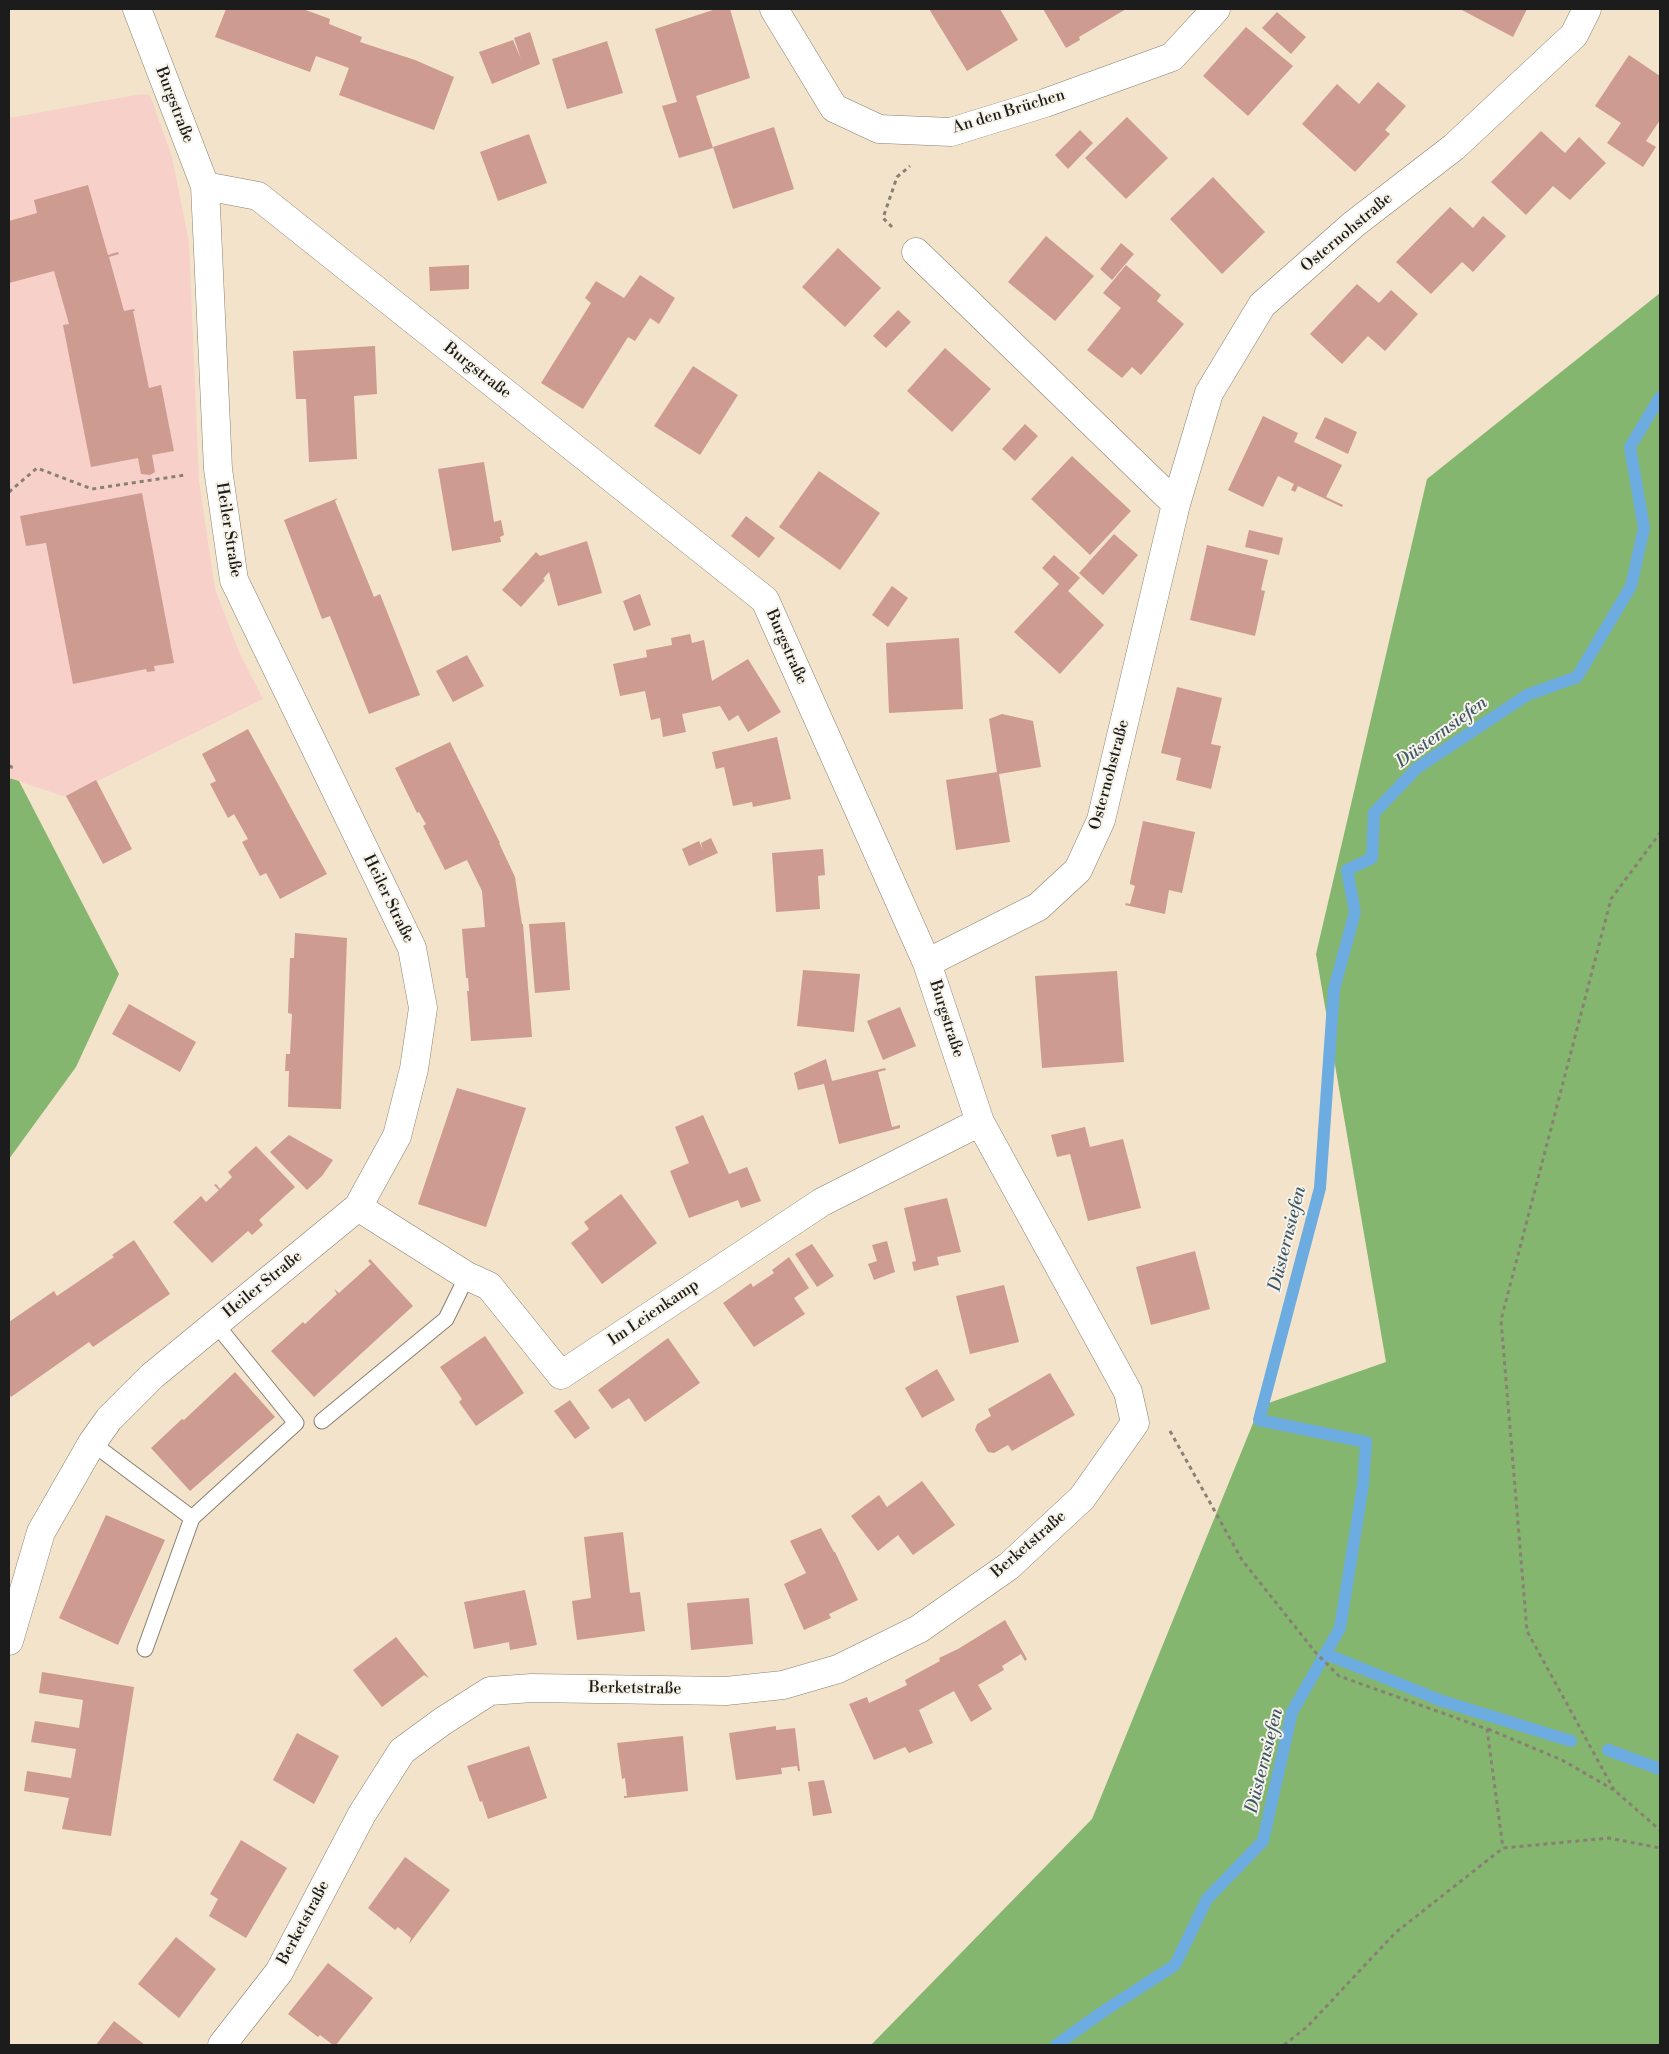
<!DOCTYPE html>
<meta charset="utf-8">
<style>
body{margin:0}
#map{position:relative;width:1669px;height:2054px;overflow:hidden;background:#f3e3ca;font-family:"Libre Bodoni",serif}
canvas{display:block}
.frame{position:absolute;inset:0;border:10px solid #1c1c1c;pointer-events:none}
</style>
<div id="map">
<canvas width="1669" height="2054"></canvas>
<div class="frame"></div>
</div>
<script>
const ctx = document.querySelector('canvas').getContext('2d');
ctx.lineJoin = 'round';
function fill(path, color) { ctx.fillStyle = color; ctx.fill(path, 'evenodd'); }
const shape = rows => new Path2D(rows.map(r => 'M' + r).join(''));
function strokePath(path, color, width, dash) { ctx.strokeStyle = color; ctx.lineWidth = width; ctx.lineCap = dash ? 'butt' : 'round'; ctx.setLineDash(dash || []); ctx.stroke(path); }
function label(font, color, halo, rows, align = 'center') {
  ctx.font = font + ' "Libre Bodoni",serif'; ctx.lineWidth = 4; ctx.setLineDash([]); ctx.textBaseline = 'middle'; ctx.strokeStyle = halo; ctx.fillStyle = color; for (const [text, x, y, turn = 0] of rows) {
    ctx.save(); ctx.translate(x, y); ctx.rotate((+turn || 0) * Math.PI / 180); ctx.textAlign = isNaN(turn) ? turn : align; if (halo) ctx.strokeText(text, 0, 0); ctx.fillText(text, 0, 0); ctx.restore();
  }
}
fill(shape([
 [141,94,150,95,172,157,189,242,199,481,215,589,239,652,263,699,66,797,9,778,9,118]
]), '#f7d1c9');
fill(shape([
 [1660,293,1660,2045,871,2045,1092,1819,1260,1406,1386,1362,1316,954,1427,479],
 [9,778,19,781,119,974,76,1067,9,1159]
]), '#84b670');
strokePath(shape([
 [1326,1654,1442,1701,1571,1741],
 [1608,1750,1660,1769],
 [1056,2045,1104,2011,1175,1965,1207,1899,1263,1841,1292,1712,1340,1628,1363,1485,1366,1442,1259,1420,1320,1188,1334,989,1355,912,1347,870,1372,858,1374,813,1417,768,1527,695,1577,677,1631,586,1644,528,1630,447,1660,397]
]), '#6dace0', 12);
fill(shape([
 [226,9,303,9,330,19,329,24,362,37,360,42,415,60,454,77,434,130,339,95,349,68,316,56,310,72,215,37],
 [716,9,730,9,750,78,696,96,713,148,679,158,662,106,677,102,655,29],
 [929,9,1000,9,1018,40,967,71],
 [1043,9,1126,9,1079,37,1080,40,1066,48],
 [1460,9,1527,9,1513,37],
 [1277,12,1306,37,1291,54,1262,28],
 [1246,27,1293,66,1248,116,1203,76],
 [530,32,540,64,492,84,479,52,513,40,521,59,514,38],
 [607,41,623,93,567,109,552,59],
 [1629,55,1660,76,1660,120,1646,141,1656,147,1643,167,1607,143,1621,123,1595,106],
 [1378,82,1406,106,1385,130,1390,134,1355,172,1302,124,1337,84,1359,104],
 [1127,117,1168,158,1126,199,1085,158],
 [774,127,794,189,733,209,713,147],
 [1080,130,1093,143,1068,169,1055,155],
 [1541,131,1565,153,1579,137,1606,163,1570,200,1553,186,1526,215,1491,182],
 [529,134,547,183,498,201,480,152],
 [1213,177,1265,232,1222,274,1170,219],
 [88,185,108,255,118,252,119,254,109,257,124,311,134,309,135,311,133,311,149,388,161,385,174,451,152,455,155,472,150,475,141,474,138,458,91,467,63,325,69,324,54,271,9,283,9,221,37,213,34,200],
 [1450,207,1473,228,1483,216,1506,236,1473,272,1462,262,1431,294,1396,262],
 [1046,236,1094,276,1055,321,1008,282],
 [1121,243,1134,254,1112,280,1100,269],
 [838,248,881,288,845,327,802,287],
 [469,265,469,289,430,291,429,267],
 [1126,265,1161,295,1157,301,1184,324,1141,375,1132,367,1122,378,1087,350,1121,308,1103,293],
 [640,275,675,298,659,324,650,318,635,341,628,337,583,409,541,383,591,303,585,298,596,281,624,298],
 [1357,284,1379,303,1391,290,1418,314,1385,351,1368,336,1342,364,1310,334],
 [898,310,911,322,886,348,873,336],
 [375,346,377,394,354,396,357,459,309,462,306,399,296,399,293,351],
 [945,348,991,389,952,432,907,391],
 [693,366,738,395,700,455,654,426],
 [1263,416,1298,433,1294,442,1342,465,1326,497,1343,505,1342,507,1298,486,1295,492,1291,490,1294,484,1278,476,1263,507,1228,490],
 [1325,417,1357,432,1348,454,1315,438],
 [1025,424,1038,436,1015,461,1002,449],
 [1072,456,1131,511,1090,555,1031,499],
 [484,462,494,522,501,520,504,535,500,537,501,542,452,551,438,469],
 [819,471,880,513,840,570,779,527],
 [142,493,174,663,154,666,155,671,147,672,146,669,73,684,46,543,26,546,20,516],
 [338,498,335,501,374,597,380,594,420,695,369,714,330,616,322,619,284,520],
 [746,516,775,538,759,558,731,536],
 [1249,530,1283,538,1279,555,1245,547],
 [1114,534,1138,555,1103,595,1079,573],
 [587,541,602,593,558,606,549,572,543,579,545,580,521,607,502,590,536,552,540,556],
 [1207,545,1268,560,1261,590,1265,591,1255,636,1190,620],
 [1054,555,1080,578,1068,591,1104,625,1060,674,1014,632,1059,584,1042,568],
 [892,586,908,598,888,627,872,615],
 [640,594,651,625,634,631,623,601],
 [690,634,692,643,704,640,712,681,748,659,781,712,748,732,738,715,729,721,720,706,682,714,686,732,663,737,660,718,651,720,645,691,620,696,613,664,647,657,646,650,672,645,671,638],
 [959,638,963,709,889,713,886,643],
 [467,655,484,686,453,702,436,671],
 [1177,687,1222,698,1211,744,1221,746,1211,789,1176,780,1181,758,1161,753],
 [1002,714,1033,721,1041,767,999,774,1010,842,956,850,946,780,997,772,989,719],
 [248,729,327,874,280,899,266,873,260,876,242,842,248,839,234,814,228,818,210,784,216,781,202,754],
 [777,737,791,799,753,807,752,802,733,806,724,767,716,769,712,752],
 [450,742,500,843,499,843,515,877,522,924,523,924,532,1037,471,1041,467,991,469,991,468,978,466,978,462,929,485,927,482,891,467,860,445,870,423,826,426,824,419,812,417,813,395,768],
 [96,780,132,849,103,864,66,796],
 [1143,821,1195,832,1182,893,1169,890,1165,914,1125,905,1126,903,1130,904,1135,886,1130,884,1130,882],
 [711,838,718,853,689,866,682,849,699,841,703,850,701,843],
 [823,849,825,875,818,876,820,909,776,912,772,853],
 [565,922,570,990,535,993,529,924],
 [295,933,347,938,341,1109,288,1107,289,1071,285,1071,286,1054,290,1054,292,1014,288,1013,290,958,294,958],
 [803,970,860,974,854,1032,797,1026],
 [1117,971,1124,1062,1042,1068,1035,976],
 [129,1004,196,1042,180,1072,112,1034],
 [900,1007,916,1046,883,1060,867,1021],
 [826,1059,832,1081,885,1068,886,1070,878,1072,892,1127,900,1125,900,1128,839,1144,824,1084,798,1090,794,1073],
 [457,1088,526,1108,486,1227,418,1204],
 [703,1115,729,1174,747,1167,761,1201,741,1208,738,1200,689,1218,670,1171,689,1163,675,1127],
 [1085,1127,1090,1147,1123,1139,1141,1208,1088,1221,1070,1154,1057,1157,1051,1135],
 [289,1135,333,1160,322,1176,307,1190,270,1152],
 [256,1146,295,1187,259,1220,263,1225,252,1235,248,1231,212,1263,173,1222,201,1196,206,1202,219,1190,214,1185,216,1184,220,1189,232,1177,228,1172],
 [621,1194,657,1243,602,1284,571,1243,589,1229,584,1222],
 [947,1198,961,1252,937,1257,939,1265,914,1271,912,1262,916,1261,904,1208],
 [134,1240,170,1294,93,1347,89,1342,11,1397,9,1393,9,1322,54,1291,57,1296,114,1257,112,1255],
 [887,1241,895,1272,874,1280,868,1264,877,1261,872,1245],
 [812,1244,834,1276,817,1287,795,1254],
 [1195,1251,1210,1309,1151,1325,1136,1267],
 [789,1257,809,1288,794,1298,805,1314,754,1347,723,1303,751,1283,753,1287,774,1273,772,1270],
 [370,1259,413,1306,314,1397,271,1351,303,1322,305,1324,337,1294,334,1289,339,1293,371,1264,368,1261],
 [1004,1285,1019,1342,970,1354,956,1296],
 [485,1336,524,1393,476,1426,459,1402,462,1399,440,1367],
 [668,1338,700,1383,645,1422,629,1398,612,1409,598,1390],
 [937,1369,955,1400,922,1418,905,1388],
 [235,1372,275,1417,190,1491,151,1448,182,1419,184,1420],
 [1050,1373,1075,1415,1012,1451,1008,1445,994,1453,988,1452,975,1430,977,1424,991,1416,988,1409],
 [570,1400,590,1428,575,1439,554,1411],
 [922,1481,955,1525,913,1555,898,1535,878,1551,851,1516,879,1495,887,1507],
 [106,1515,165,1540,118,1645,59,1618],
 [821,1528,834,1552,835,1552,858,1600,829,1614,831,1618,804,1630,784,1584,806,1573,790,1541],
 [623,1532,630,1593,640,1592,645,1631,577,1640,572,1601,591,1598,584,1537],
 [525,1590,537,1645,510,1650,509,1642,474,1649,464,1602],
 [749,1598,753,1644,691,1650,687,1603],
 [1005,1620,1027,1659,1025,1661,1021,1654,1002,1666,1004,1670,978,1685,992,1709,971,1722,954,1691,919,1710,933,1743,909,1753,905,1747,874,1760,849,1704,867,1697,869,1703,907,1685,905,1680,940,1661,939,1658,958,1649],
 [396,1637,429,1678,424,1675,382,1707,353,1670],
 [42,1672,134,1687,111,1836,62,1829,69,1798,24,1791,27,1771,71,1778,76,1749,31,1742,35,1721,79,1728,83,1700,39,1693],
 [776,1726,776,1730,795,1728,800,1771,798,1771,797,1766,781,1768,782,1774,736,1780,729,1733],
 [297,1733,339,1756,314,1804,273,1780],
 [683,1736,688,1791,624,1798,624,1796,627,1796,625,1778,622,1779,617,1743],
 [529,1746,547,1798,488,1819,482,1801,480,1802,467,1766],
 [824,1780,832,1813,813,1816,808,1782],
 [241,1840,287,1868,246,1938,209,1916,218,1899,210,1894],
 [405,1857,450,1890,409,1944,411,1938,398,1927,395,1930,368,1908],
 [176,1937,216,1969,179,2018,138,1984],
 [328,1963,373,1998,336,2045,333,2045,320,2035,318,2037,288,2014],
 [114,2021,145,2045,96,2045]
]), '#cd9b8f');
const service = shape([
 [322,1421,446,1319,467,1276],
 [92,1443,192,1518],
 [145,1649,192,1518,296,1423,215,1323]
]);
const minor = shape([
 [137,9,205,186,258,196,765,600,927,963,980,1122,1128,1392,1135,1423,1082,1498,1009,1566,919,1629,838,1669,783,1685,726,1691,532,1688,490,1691,443,1721,402,1751,362,1814,279,1972,222,2045],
 [774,9,834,108,879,129,951,132,1045,103,1172,57,1216,9],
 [916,252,1176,504],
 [927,963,1038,907,1078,870,1101,820,1176,504,1209,393,1262,305,1354,224,1454,147,1574,35,1587,9],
 [358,1207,467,1276,489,1286,561,1375,822,1202,980,1122],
 [9,1641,41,1532,92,1443,109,1419,152,1376,358,1207,397,1136,414,1069,423,1008,412,948,234,580,218,469,205,186]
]);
strokePath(service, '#888073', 17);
strokePath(minor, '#888073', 29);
strokePath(shape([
 [892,227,883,218,897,177,910,166],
 [9,492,37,468,92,489,185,475],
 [9,766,14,768],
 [1170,1431,1242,1560,1316,1653,1339,1676,1487,1729,1503,1848],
 [1488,1729,1562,1760,1614,1790,1660,1830],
 [1614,1790,1527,1631,1501,1320,1611,899,1660,833],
 [1284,2045,1308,2026,1395,1933,1503,1848,1609,1838,1660,1848]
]), '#888073', 3, [4, 4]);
strokePath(service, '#fff', 15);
strokePath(minor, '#fff', 28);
label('16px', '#1c1c1c', '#f7f3e8', [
 ["Burgstraße",174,105,69],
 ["An den Brüchen",1009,112,-17],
 ["Osternohstraße",1347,233,-40],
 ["Burgstraße",477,371,38],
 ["Heiler Straße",228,530,81],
 ["Burgstraße",786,647,66],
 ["Osternohstraße",1110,775,-75],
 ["Heiler Straße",388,899,64],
 ["Burgstraße",946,1019,72],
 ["Heiler Straße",263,1285,-39],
 ["Im Leienkamp",654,1313,-34],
 ["Berketstraße",1029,1545,-41],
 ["Berketstraße",635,1689,1],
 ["Berketstraße",304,1923,-62]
]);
label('italic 18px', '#3c566a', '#f7f3e8', [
 ["Düsternsiefen",1442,733,-36],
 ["Düsternsiefen",1288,1239,-76],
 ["Düsternsiefen",1265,1761,-76]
]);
</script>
